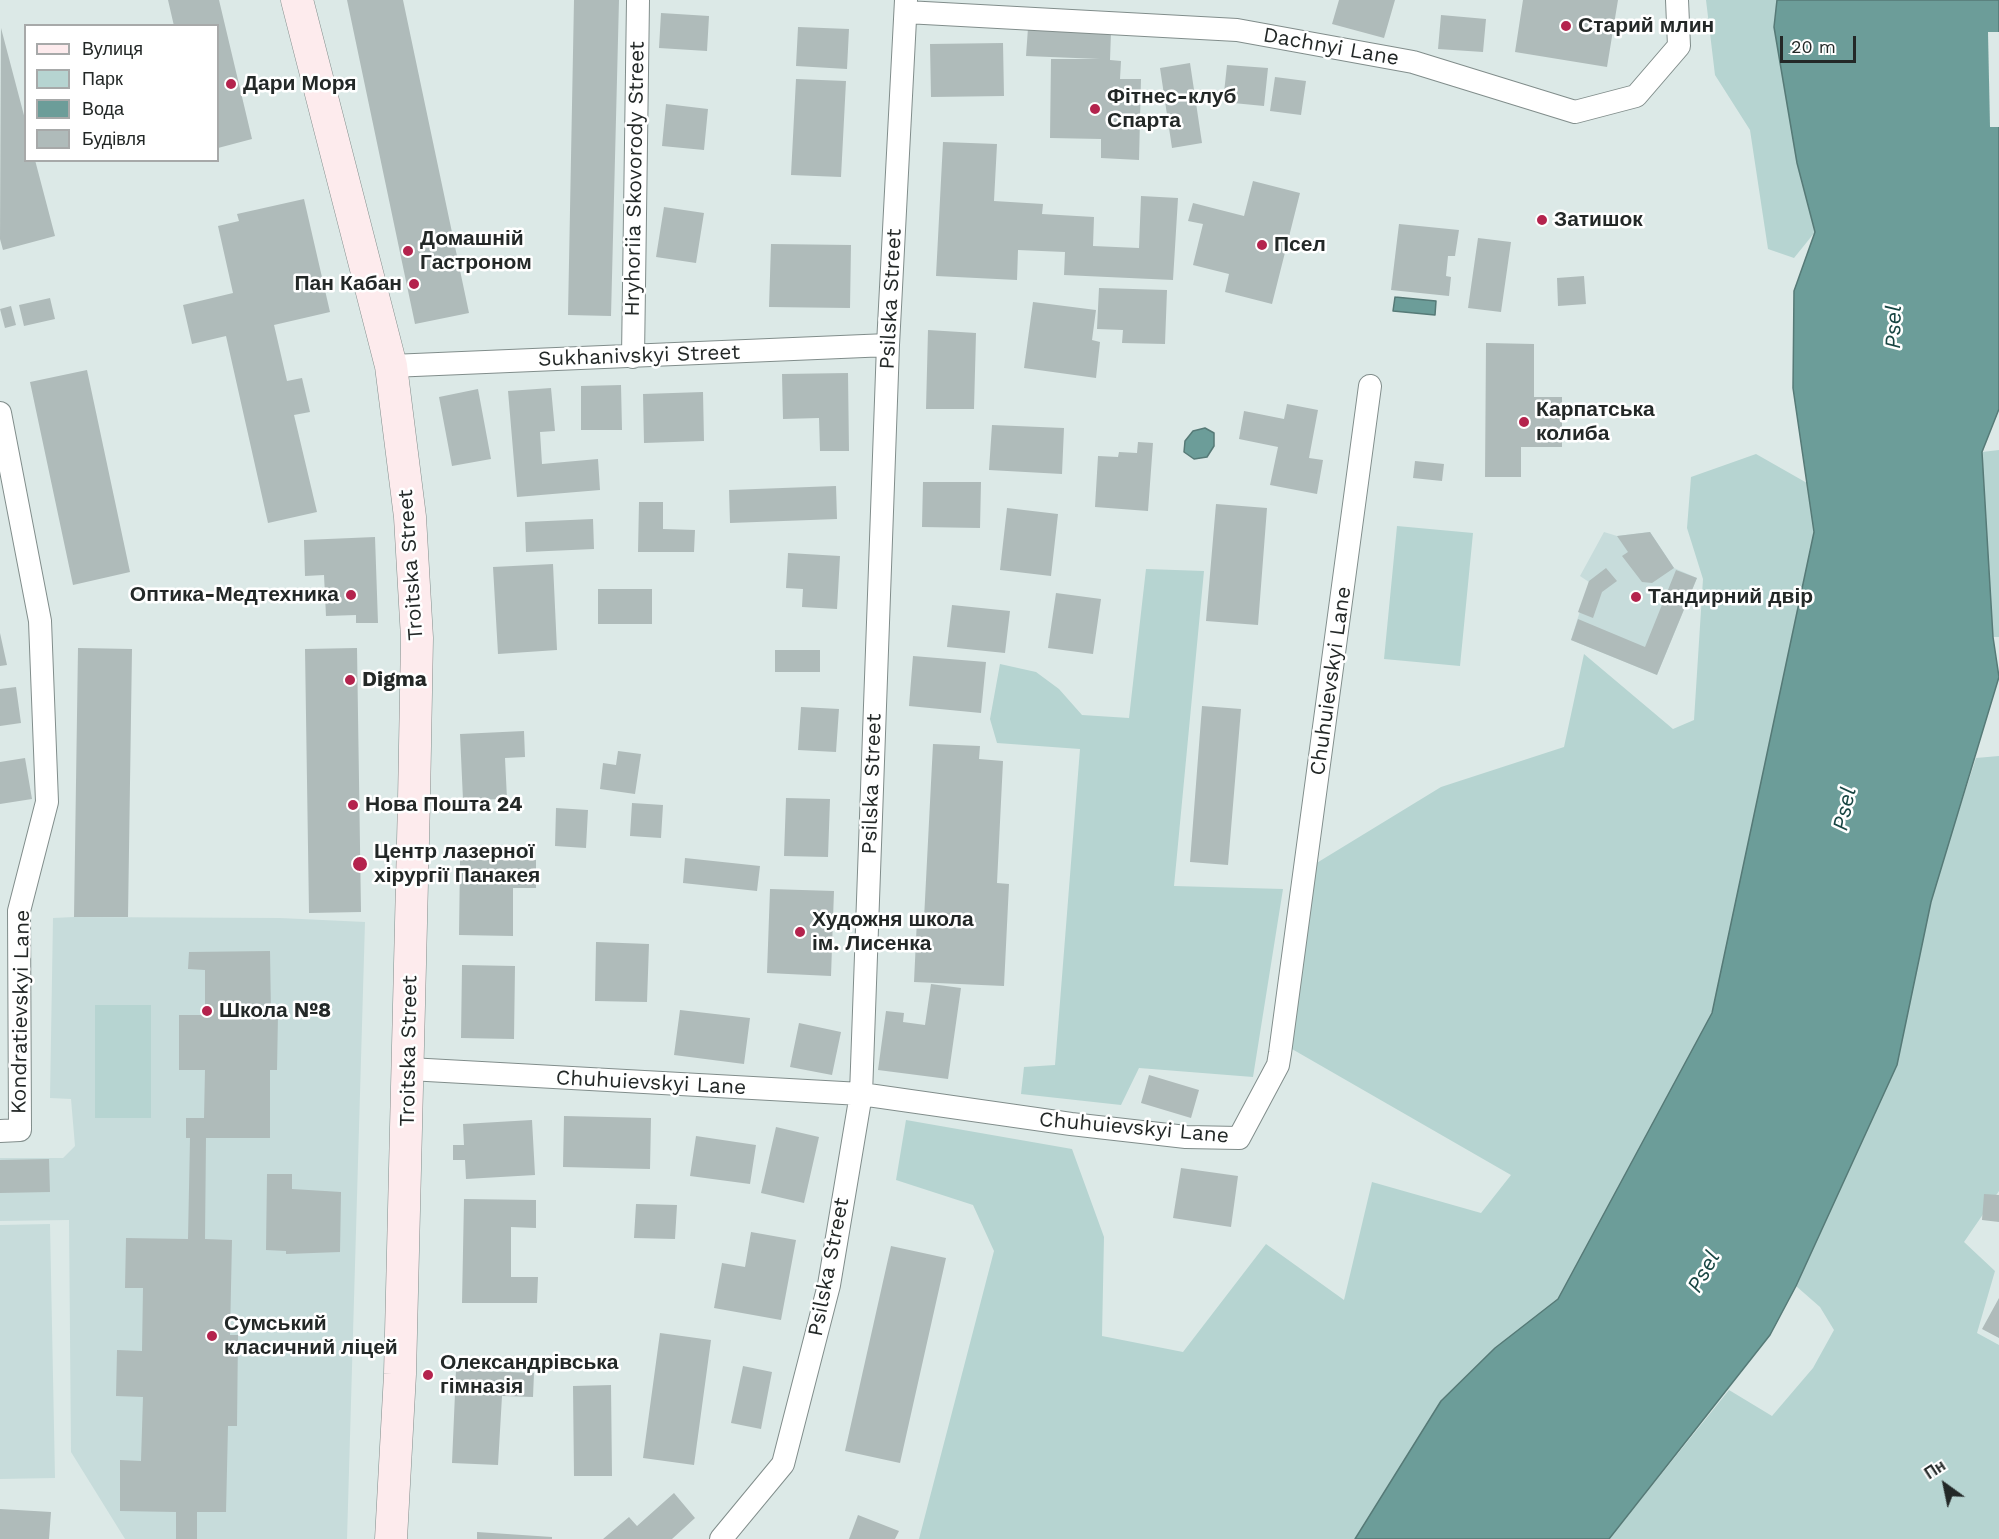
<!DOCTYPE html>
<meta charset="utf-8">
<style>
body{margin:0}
#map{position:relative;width:1999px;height:1539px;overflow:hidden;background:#dce9e7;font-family:"Work Sans",sans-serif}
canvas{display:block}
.legend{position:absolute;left:24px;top:24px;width:195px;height:138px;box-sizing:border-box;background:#fff;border:2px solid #a7a9a9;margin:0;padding:8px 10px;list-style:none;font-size:18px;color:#232827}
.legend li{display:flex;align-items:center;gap:12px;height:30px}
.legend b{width:30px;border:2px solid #a7a9a9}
.north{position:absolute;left:1915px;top:1455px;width:60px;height:60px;-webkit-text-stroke:4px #fff;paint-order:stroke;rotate:327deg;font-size:16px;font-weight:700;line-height:24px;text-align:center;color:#232827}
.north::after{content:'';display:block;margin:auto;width:21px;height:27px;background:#232827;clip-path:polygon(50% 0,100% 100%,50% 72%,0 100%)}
.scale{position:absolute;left:1780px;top:36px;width:76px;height:27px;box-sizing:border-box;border:3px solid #232827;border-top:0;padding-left:8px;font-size:18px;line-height:21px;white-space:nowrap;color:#232827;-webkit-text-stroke:4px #fff;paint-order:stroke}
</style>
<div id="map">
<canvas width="1999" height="1539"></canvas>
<ul class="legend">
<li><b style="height:8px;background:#fdebed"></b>Вулиця</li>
<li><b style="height:16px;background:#b6d4d1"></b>Парк</li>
<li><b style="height:16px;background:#6c9d99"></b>Вода</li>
<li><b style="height:16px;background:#afbbba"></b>Будівля</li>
</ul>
<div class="north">Пн</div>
<div class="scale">20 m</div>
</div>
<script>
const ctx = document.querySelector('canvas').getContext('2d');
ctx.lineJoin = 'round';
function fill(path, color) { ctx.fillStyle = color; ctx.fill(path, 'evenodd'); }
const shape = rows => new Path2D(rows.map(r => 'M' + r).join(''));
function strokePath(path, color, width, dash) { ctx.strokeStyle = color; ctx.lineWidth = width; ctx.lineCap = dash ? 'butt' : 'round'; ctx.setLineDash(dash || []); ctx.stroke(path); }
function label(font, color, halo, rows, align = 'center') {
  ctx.font = font + ' "Work Sans",sans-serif'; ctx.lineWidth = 5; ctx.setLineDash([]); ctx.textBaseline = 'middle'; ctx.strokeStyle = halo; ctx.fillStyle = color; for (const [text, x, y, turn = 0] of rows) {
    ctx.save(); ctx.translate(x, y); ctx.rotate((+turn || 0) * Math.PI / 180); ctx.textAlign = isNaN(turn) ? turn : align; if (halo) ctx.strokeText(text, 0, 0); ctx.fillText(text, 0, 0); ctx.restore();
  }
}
fill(shape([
 [1604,532,1617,536,1650,532,1674,568,1697,578,1657,675,1571,640,1589,582,1580,576],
 [74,917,280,918,365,922,347,1539,125,1539,71,1452,69,1220,0,1221,0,1158,63,1158,75,1146,71,1099,50,1098,53,918],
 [50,1224,55,1478,0,1479,0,1225]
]), '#c7dcdb');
fill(shape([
 [1706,0,1777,0,1774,27,1797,163,1815,232,1794,258,1768,249,1750,130,1715,75],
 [1999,450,1999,637,1993,637,1982,452],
 [1756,454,1807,483,1814,532,1712,1013,1558,1299,1495,1348,1441,1401,1355,1539,919,1539,994,1251,973,1205,896,1180,906,1120,1072,1149,1104,1237,1102,1336,1183,1352,1266,1244,1344,1300,1372,1182,1481,1213,1511,1175,1285,1045,1315,864,1441,787,1564,747,1584,654,1673,729,1694,720,1703,579,1687,528,1691,477],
 [1397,526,1473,533,1460,666,1384,659],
 [1146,569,1204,571,1174,886,1283,889,1253,1077,1139,1068,1121,1105,1021,1094,1024,1067,1055,1065,1080,749,997,743,990,719,1000,664,1036,672,1059,689,1082,715,1129,718],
 [1999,756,1999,1191,1964,1242,1995,1271,1977,1333,1999,1345,1999,1539,1609,1539,1729,1390,1772,1416,1813,1368,1834,1330,1820,1307,1796,1286,1828,1212,1976,758],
 [95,1005,151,1005,151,1118,95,1118]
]), '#b6d4d1');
const water = shape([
 [1777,0,1999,0,1999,409,1982,452,1993,637,1999,677,1931,902,1897,1065,1796,1286,1770,1335,1609,1539,1355,1539,1441,1401,1495,1348,1558,1299,1712,1013,1814,532,1793,388,1794,291,1815,232,1797,163,1774,27,1777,0],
 [1395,297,1436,301,1435,315,1393,311,1395,297],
 [1205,428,1214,433,1214,446,1207,457,1194,459,1184,452,1185,441,1193,431,1205,428]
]);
fill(water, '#6c9d99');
strokePath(water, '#567a77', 1.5);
fill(shape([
 [1988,32,1999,32,1999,127,1990,127]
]), '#dce9e7');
fill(shape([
 [168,0,219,0,252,139,218,148,218,26,174,26],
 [347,0,403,0,469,313,415,324],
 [574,0,619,0,611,316,568,315],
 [1339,0,1395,0,1384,38,1332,24],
 [1523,0,1618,0,1607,67,1515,52],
 [661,13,709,16,707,51,659,48],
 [1441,15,1486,19,1483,52,1438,49],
 [798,27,849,29,847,69,796,66],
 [1,28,26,123,26,160,35,160,55,236,3,250,0,239],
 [1028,28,1111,32,1110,60,1121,61,1120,79,1141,79,1139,160,1101,158,1101,139,1050,138,1051,59,1100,59,1026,56],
 [1003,43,1004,96,931,97,930,44],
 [1190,63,1202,143,1172,148,1160,68],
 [1227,65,1268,68,1264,106,1223,102],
 [1275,77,1306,81,1301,115,1270,111],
 [796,79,846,81,841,177,791,175],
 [666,104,708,109,704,150,662,146],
 [943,142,997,144,994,201,1043,204,1042,214,1094,217,1093,246,1139,248,1141,196,1178,198,1173,280,1064,275,1065,252,1018,250,1017,280,936,276],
 [1253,181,1300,193,1272,304,1225,292,1229,274,1193,265,1203,224,1188,221,1193,203,1244,216],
 [304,199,330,312,274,325,287,381,302,378,310,412,294,415,317,512,268,523,226,336,192,344,183,305,233,293,218,226,239,221,237,214],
 [664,207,704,213,696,263,656,257],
 [1399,224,1459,230,1455,256,1448,256,1446,276,1451,277,1449,296,1391,290],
 [1478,238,1511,242,1501,312,1468,308],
 [771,244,851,245,850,308,769,307],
 [1584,276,1586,304,1558,306,1557,278],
 [1099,288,1167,290,1165,344,1122,343,1123,330,1097,329],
 [50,298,55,319,24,326,19,305],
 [1033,302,1096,310,1092,340,1100,342,1096,378,1024,368],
 [11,306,16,325,5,328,0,309],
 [928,330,976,333,974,409,926,409],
 [1486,343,1534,344,1534,397,1562,397,1562,447,1521,447,1521,477,1485,477],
 [87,370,130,572,73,585,30,382],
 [848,373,849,451,820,451,819,418,783,419,782,374],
 [621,385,622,430,581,430,581,386],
 [551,388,555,431,540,432,542,464,598,459,600,490,517,497,508,391],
 [478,389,491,459,452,466,439,397],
 [703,392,704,441,644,443,643,394],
 [1287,404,1318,410,1309,458,1323,460,1317,494,1270,485,1278,447,1239,439,1244,411,1284,419],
 [992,425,1064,428,1062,474,989,470],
 [1138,442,1153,443,1148,511,1095,507,1098,456,1118,457,1119,452,1137,453],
 [1415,461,1444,464,1442,481,1413,478],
 [923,482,981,482,980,528,922,527],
 [836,486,837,519,730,523,729,490],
 [639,502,663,502,663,529,695,530,694,552,638,552],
 [1216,504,1267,508,1258,625,1206,621],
 [1007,508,1058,514,1051,576,1000,570],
 [593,519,594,549,526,552,525,522],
 [1650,532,1674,568,1652,583,1642,582,1622,556,1628,552,1617,536],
 [375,537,378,623,356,623,356,615,326,616,324,575,305,576,304,540],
 [788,553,840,556,837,609,802,607,803,589,786,588],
 [553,564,557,650,498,654,493,567],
 [1606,568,1617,581,1602,592,1593,618,1578,612,1589,581],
 [1676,570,1697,578,1657,675,1571,640,1578,619,1645,647],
 [598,589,652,589,652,624,598,624],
 [1056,593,1101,599,1093,654,1048,648],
 [952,605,1010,611,1005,653,947,647],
 [0,633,7,665,0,666],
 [78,648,132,649,128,917,74,917],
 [357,648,361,912,309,913,305,649],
 [775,650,820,650,820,672,775,672],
 [913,656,986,662,981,713,909,706],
 [16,687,21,723,0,726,0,689],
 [1202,706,1241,709,1228,865,1190,862],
 [801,707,839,709,836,752,798,750],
 [524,731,525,757,505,758,507,799,463,800,460,734],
 [933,744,980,746,979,759,1003,761,997,883,1009,884,1004,986,914,982,917,919,924,919],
 [618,751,641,754,635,794,600,789,603,763,616,765],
 [25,758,32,799,0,804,0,762],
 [786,798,830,799,828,857,784,856],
 [632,803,663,805,661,838,630,836],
 [556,808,588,810,586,848,555,846],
 [685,858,760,866,757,891,683,883],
 [460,860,536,860,536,888,513,888,513,936,459,935],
 [770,889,834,891,831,976,767,973],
 [596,942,649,944,647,1002,595,1001],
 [270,951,271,1015,278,1015,277,1070,270,1070,270,1138,206,1138,205,1239,232,1240,230,1335,238,1335,237,1426,228,1426,226,1512,197,1512,197,1539,176,1539,176,1512,120,1511,120,1460,141,1461,143,1397,116,1396,117,1350,142,1351,143,1288,125,1288,126,1238,188,1239,190,1138,186,1138,186,1118,204,1118,205,1070,179,1070,179,1015,205,1015,205,970,188,969,189,952],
 [462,965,515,966,514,1039,461,1038],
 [931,984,961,988,948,1079,878,1070,886,1011,904,1013,903,1022,925,1025],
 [680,1010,750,1018,744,1064,674,1055],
 [799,1023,841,1032,832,1075,790,1067],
 [1149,1075,1199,1090,1191,1118,1141,1103],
 [564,1116,651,1118,650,1169,563,1167],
 [532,1120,535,1175,466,1179,465,1160,453,1160,453,1145,464,1145,463,1124],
 [776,1127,819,1137,804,1203,761,1193],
 [696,1136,756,1145,750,1184,690,1176],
 [49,1159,50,1192,0,1193,0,1160],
 [1181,1168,1238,1176,1231,1227,1173,1218],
 [267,1174,292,1174,292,1189,341,1192,340,1252,286,1254,286,1251,266,1250],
 [1984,1194,1999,1195,1999,1222,1982,1220],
 [464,1199,536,1200,536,1228,511,1227,511,1277,538,1277,537,1303,462,1303],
 [636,1204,677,1205,675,1239,634,1238],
 [751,1232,796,1240,781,1320,714,1308,722,1263,745,1267],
 [891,1246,946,1258,900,1463,845,1451],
 [1999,1298,1999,1338,1982,1329],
 [660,1333,711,1340,694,1465,643,1458],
 [743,1366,772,1372,761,1429,731,1423],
 [456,1370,534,1373,533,1397,502,1396,498,1465,452,1463],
 [611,1385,612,1476,574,1476,573,1386],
 [674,1493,695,1518,672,1539,603,1539,629,1517,637,1526],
 [0,1509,51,1512,49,1539,0,1539],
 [858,1515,899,1531,895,1539,849,1539],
 [477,1532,552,1537,552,1539,477,1539]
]), '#afbbba');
const minor = shape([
 [906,12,1237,30,1413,62,1575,112,1636,96,1679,46,1677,0],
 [633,357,638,0],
 [391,366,888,345],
 [0,413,40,621,47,802,19,911,20,1130,0,1131],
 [409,1069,861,1094,1071,1124,1186,1137,1239,1138,1278,1065,1280,1053,1370,386],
 [721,1539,783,1464,829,1285,861,1094,888,345,906,0]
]);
const secondary = shape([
 [297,0,391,366,410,517,417,638,414,800,400,1374,391,1539]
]);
strokePath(minor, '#818d8b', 24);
strokePath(secondary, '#818d8b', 33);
strokePath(minor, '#fff', 22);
strokePath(secondary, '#fdebed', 32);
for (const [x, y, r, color] of [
 [1566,26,6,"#b4234d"],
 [231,84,6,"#b4234d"],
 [1095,109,6,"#b4234d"],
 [1542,220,6,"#b4234d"],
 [1262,245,6,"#b4234d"],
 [408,251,6,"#b4234d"],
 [414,284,6,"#b4234d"],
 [1524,422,6,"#b4234d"],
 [351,595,6,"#b4234d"],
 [1636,597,6,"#b4234d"],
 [350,680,6,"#b4234d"],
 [353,805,6,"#b4234d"],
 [360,864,8,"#b4234d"],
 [800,932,6,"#b4234d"],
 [207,1011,6,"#b4234d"],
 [212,1336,6,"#b4234d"],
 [428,1375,6,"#b4234d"]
]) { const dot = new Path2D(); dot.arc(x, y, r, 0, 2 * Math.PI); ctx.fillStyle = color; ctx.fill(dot); strokePath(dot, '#fff', 2); }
label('bold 21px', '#232827', '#fff', [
 ["Старий млин",1578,26],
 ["Дари Моря",243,84],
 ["Фітнес-клуб",1107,97],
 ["Спарта",1107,121],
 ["Затишок",1554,220],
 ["Домашній",420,239],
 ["Гастроном",420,263],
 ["Псел",1274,245],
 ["Пан Кабан",402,284,"right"],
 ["Карпатська",1536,410],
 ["колиба",1536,434],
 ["Оптика-Медтехника",339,595,"right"],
 ["Тандирний двір",1648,597],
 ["Digma",362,680],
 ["Нова Пошта 24",365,805],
 ["Центр лазерної",374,852],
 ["хірургії Панакея",374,876],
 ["Художня школа",812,920],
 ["ім. Лисенка",812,944],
 ["Школа №8",219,1011],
 ["Сумський",224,1324],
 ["класичний ліцей",224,1348],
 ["Олександрівська",440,1363],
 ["гімназія",440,1387]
], 'left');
label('21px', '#232827', '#fff', [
 ["Dachnyi Lane",1331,47,10],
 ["Hryhoriia Skovorody Street",635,179,-89],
 ["Psilska Street",891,299,-87],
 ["Sukhanivskyi Street",639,356,-2],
 ["Troitska Street",411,565,-94],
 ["Chuhuievskyi Lane",1331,681,-82],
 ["Psilska Street",872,784,-88],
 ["Kondratievskyi Lane",21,1012,-89],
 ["Troitska Street",409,1051,-89],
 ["Chuhuievskyi Lane",651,1083,3],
 ["Chuhuievskyi Lane",1134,1128,5],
 ["Psilska Street",829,1267,-79]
]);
label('italic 22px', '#184643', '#fff', [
 ["Psel",1894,327,-89],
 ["Psel",1845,809,-78],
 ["Psel",1704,1272,-61]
]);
</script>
